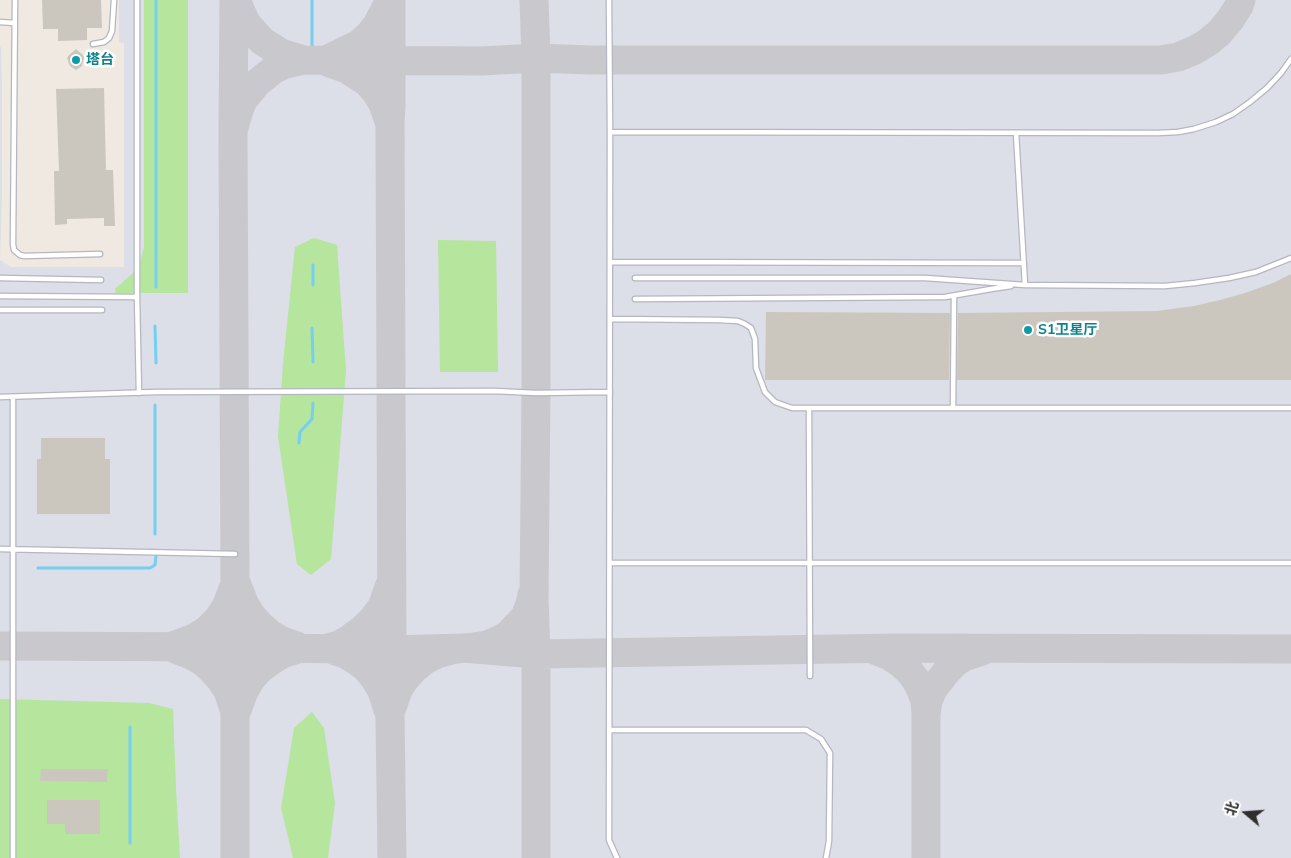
<!DOCTYPE html>
<meta charset="utf-8">
<style>
body{margin:0}
#map{position:relative;width:1291px;height:858px;overflow:hidden;background:#efe9e1;font-family:Mulish,"Noto Sans SC",sans-serif}
canvas{display:block}
.north{position:absolute;left:1221px;top:788px;width:50px;height:50px;-webkit-text-stroke:4px #fff;paint-order:stroke;rotate:288deg;font-size:14px;font-weight:700;line-height:20px;text-align:center;color:#2e2e2e}
.north::after{content:'';display:block;margin:auto;width:18px;height:22px;background:#2e2e2e;clip-path:polygon(50% 0,100% 100%,50% 72%,0 100%)}
</style>
<div id="map">
<canvas width="1291" height="858"></canvas>
<div class="north">北</div>
</div>
<script>
const ctx = document.querySelector('canvas').getContext('2d');
ctx.lineJoin = 'round';
function fill(path, color) { ctx.fillStyle = color; ctx.fill(path, 'evenodd'); }
const shape = rows => new Path2D(rows.map(r => 'M' + r).join(''));
function strokePath(path, color, width, dash) { ctx.strokeStyle = color; ctx.lineWidth = width; ctx.lineCap = dash ? 'butt' : 'round'; ctx.setLineDash(dash || []); ctx.stroke(path); }
function label(font, color, halo, rows, align = 'center') {
  ctx.font = font + ' Mulish,"Noto Sans SC",sans-serif'; ctx.lineWidth = 5; ctx.setLineDash([]); ctx.textBaseline = 'middle'; ctx.strokeStyle = halo; ctx.fillStyle = color; for (const [text, x, y, turn = 0] of rows) {
    ctx.save(); ctx.translate(x, y); ctx.rotate((+turn || 0) * Math.PI / 180); ctx.textAlign = isNaN(turn) ? turn : align; if (halo) ctx.strokeText(text, 0, 0); ctx.fillText(text, 0, 0); ctx.restore();
  }
}
fill(shape([
 [119,0,1291,0,1291,858,0,858,0,47,1,47,2,87,2,197,0,260,11,267,124,267,124,43,119,42]
]), '#dcdee8');
fill(shape([
 [144,0,188,0,188,293,116,293,115,289,133,273,140,262,144,247],
 [314,238,337,245,346,371,331,559,311,575,297,564,278,437,283,363,295,247],
 [438,240,496,241,498,372,440,372],
 [0,699,149,703,173,709,176,789,180,858,0,858],
 [312,712,324,728,335,803,328,858,293,858,281,808,294,728]
]), '#b6e59e');
strokePath(shape([
 [312,55,312,0],
 [313,285,313,265],
 [156,287,156,0],
 [155,326,156,363],
 [312,328,313,362],
 [155,405,155,534],
 [299,443,300,432,312,419,313,403],
 [38,568,150,568,155,565,156,556],
 [130,727,130,843]
]), '#75cff0', 3);
strokePath(shape([
 [234,0,233,131,235,578,234,647,235,716,235,858],
 [236,0,246,23,262,41,281,53,304,60],
 [391,0,391,105,390,123,392,650,390,718,392,858],
 [534,0,536,58,536,389,534,597,536,654,536,858],
 [330,58,359,44,369,35,377,25,390,0],
 [330,63,347,69,367,82,376,92,383,104,389,121],
 [233,131,239,110,243,100,257,83,273,70,283,65,304,60,482,61,536,58,590,60,1161,60,1178,57,1195,50,1208,42,1219,33,1230,20,1239,6,1241,0],
 [237,585,244,603,251,615,260,625,270,634,282,641,297,646],
 [175,645,194,638,207,630,218,619,226,607,233,589],
 [0,646,234,647,392,650,463,648,536,654,895,648,1291,649],
 [328,648,339,645,348,640,363,629,373,619,382,607,389,587],
 [175,649,191,655,202,661,212,670,221,680,228,691,233,706],
 [333,650,345,654,357,661,367,669,375,679,382,691,388,710],
 [874,650,890,656,900,663,909,671,916,680,921,690,925,701,926,714,926,858],
 [393,705,398,690,405,679,414,669,425,660,437,654,451,650,487,645,497,641,508,635,525,617,530,604,532,595],
 [237,710,244,691,251,679,260,669,271,661,282,654,295,650],
 [926,714,928,701,933,689,947,671,956,662,964,657,982,651]
]), '#c9c8cc', 29);
fill(shape([
 [42,0,101,0,102,28,87,28,87,40,58,41,58,29,43,29],
 [76,49,83,55,84,58,82,66,76,70,70,66,67,58,69,55],
 [104,88,106,170,113,170,115,226,104,226,104,218,67,219,67,224,55,225,54,171,59,171,56,89],
 [1291,274,1291,380,957,380,958,313,1157,311,1194,306,1220,300,1245,293,1273,283],
 [766,312,950,313,949,380,765,380],
 [41,438,105,438,105,459,110,459,110,514,37,514,37,459,41,459],
 [41,769,108,769,107,782,40,781],
 [47,800,100,800,100,834,65,834,65,824,47,824]
]), '#cbc7bf');
const lane = shape([
 [15,0,13,244,14,250,20,255,24,256,100,254],
 [137,0,137,297,139,393],
 [609,0,610,132,609,840,617,858],
 [0,22,14,23],
 [93,44,104,42,109,38,112,31,114,0],
 [610,132,1158,133,1178,132,1194,129,1216,122,1233,114,1250,102,1267,88,1281,73,1291,59],
 [1016,133,1025,285],
 [610,262,1024,263],
 [0,278,101,280],
 [635,278,925,278,1025,285,1165,286,1195,283,1229,278,1256,272,1291,258],
 [0,296,137,297],
 [635,299,945,297,991,289,1011,286],
 [0,310,102,310],
 [610,319,719,320,738,321,745,324,751,328,755,339,756,368,765,392,775,402,792,408,1291,408],
 [0,397,156,392,495,391,536,393,610,392],
 [809,408,810,676],
 [953,408,954,297],
 [0,549,235,554],
 [610,563,1291,563],
 [609,730,806,730,821,739,830,753,829,841,826,858],
 [13,858,13,397]
]);
strokePath(lane, '#b4b7c1', 7);
strokePath(lane, '#fff', 4.5);
for (const [x, y, r, color] of [
 [76,60,5,"#0f9aa8"],
 [1028,330,5,"#0f9aa8"]
]) { const dot = new Path2D(); dot.arc(x, y, r, 0, 2 * Math.PI); ctx.fillStyle = color; ctx.fill(dot); strokePath(dot, '#fff', 2); }
label('bold 14px', '#0d838f', '#fff', [
 ["塔台",86,60],
 ["S1卫星厅",1038,330]
], 'left');
</script>
